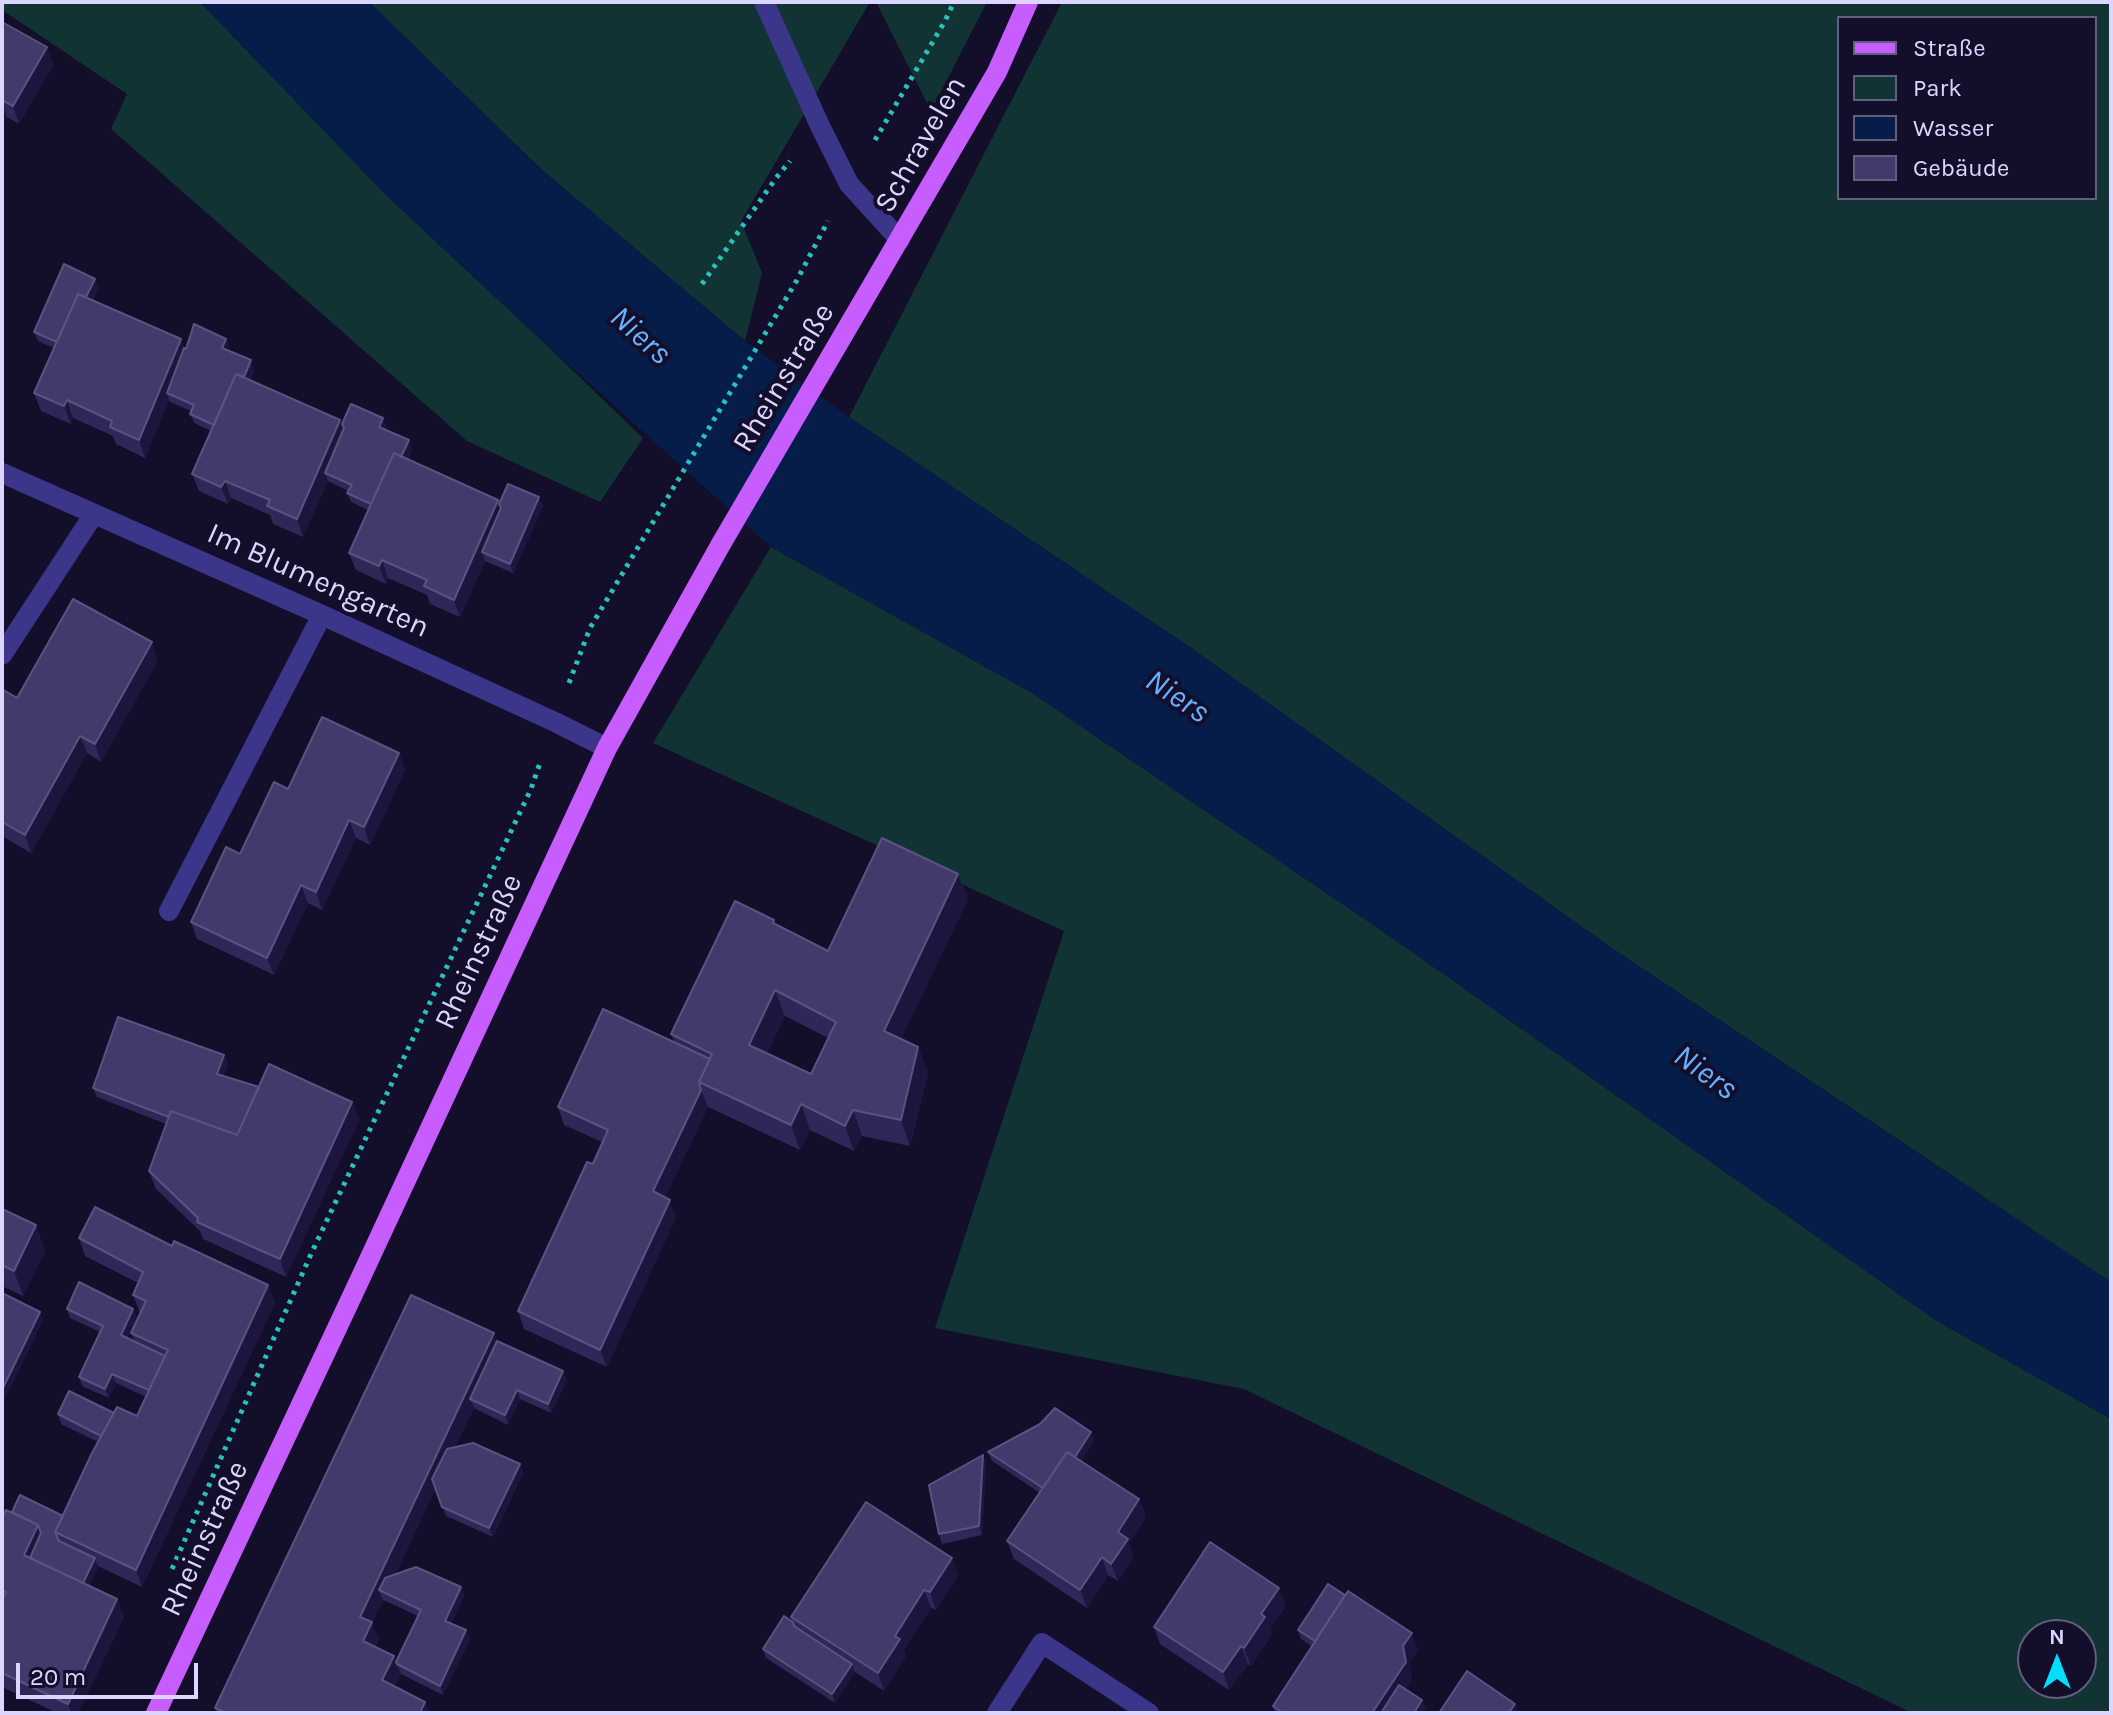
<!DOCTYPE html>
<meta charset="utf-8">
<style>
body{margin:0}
#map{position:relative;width:2113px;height:1715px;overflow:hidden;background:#130e29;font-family:Karla,sans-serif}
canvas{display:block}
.frame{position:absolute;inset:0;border:4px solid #dcd6ff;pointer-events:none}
.legend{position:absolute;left:1837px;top:16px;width:260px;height:184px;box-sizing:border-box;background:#130e29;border:2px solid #635e7f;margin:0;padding:10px 14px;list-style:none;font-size:24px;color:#dcd6ff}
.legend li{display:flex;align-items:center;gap:16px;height:40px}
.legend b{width:40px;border:2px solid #635e7f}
.north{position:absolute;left:2017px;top:1619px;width:80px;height:80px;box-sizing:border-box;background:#130e29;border:2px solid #635e7f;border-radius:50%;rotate:0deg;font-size:22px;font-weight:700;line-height:32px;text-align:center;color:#dcd6ff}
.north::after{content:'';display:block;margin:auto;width:28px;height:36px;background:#02deff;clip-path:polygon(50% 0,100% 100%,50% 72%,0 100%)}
.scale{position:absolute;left:16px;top:1663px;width:182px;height:36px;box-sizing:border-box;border:4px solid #dcd6ff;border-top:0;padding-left:10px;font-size:24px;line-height:28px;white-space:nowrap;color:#dcd6ff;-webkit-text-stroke:6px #130e29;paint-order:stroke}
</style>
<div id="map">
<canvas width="2113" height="1715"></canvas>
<div class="frame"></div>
<ul class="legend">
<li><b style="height:10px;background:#c85dff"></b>Straße</li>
<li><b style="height:22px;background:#133"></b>Park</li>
<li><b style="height:22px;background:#071d49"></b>Wasser</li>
<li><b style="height:22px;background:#43396a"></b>Gebäude</li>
</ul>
<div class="north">N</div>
<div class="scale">20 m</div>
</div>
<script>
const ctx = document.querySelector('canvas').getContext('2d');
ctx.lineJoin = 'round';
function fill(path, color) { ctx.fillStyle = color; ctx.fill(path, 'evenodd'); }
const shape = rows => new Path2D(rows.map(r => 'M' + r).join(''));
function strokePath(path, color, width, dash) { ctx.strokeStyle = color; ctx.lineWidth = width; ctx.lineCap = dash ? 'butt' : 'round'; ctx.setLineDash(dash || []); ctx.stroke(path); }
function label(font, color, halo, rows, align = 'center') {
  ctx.font = font + ' Karla,sans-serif'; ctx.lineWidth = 8; ctx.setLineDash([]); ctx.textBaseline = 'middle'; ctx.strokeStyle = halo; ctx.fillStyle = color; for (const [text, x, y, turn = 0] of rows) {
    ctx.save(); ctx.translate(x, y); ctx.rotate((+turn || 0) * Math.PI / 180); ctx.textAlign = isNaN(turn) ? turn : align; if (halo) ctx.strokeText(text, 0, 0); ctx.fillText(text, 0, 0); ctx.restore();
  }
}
fill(shape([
 [2,2,200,2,387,196,539,338,643,438,600,502,467,441,111,129,127,94,2,10],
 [369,2,870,2,741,221,762,273,745,341,542,170],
 [876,2,987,2,931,111],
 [1062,2,2111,2,2111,1282,1609,946,1191,648,849,417],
 [1839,18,2095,18,2095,198,1839,198],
 [771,547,1032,693,1391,937,1937,1321,2111,1419,2111,1713,1912,1713,1244,1389,935,1328,1064,931,653,743],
 [2033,1635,2081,1635,2081,1683,2033,1683]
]), '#133');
fill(shape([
 [200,2,369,2,542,170,745,341,849,417,1191,648,1609,946,2111,1282,2111,1419,1937,1321,1391,937,1032,693,771,547,539,338,387,196]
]), '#071d49');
strokePath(shape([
 [875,140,945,21,954,2],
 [702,284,776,178,790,161],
 [569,683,590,628,797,280,828,221],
 [172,1569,311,1254,531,789,541,760]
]), '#27c2bd', 5, [4, 6]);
strokePath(shape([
 [764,2,820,126,849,184,900,240],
 [2,473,322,615,555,722,607,748],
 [2,655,94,514],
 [169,911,322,615],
 [997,1713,1042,1643,1149,1713]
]), '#3c368b', 20);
strokePath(shape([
 [156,1713,354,1292,607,748,721,544,997,72,1028,2]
]), '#c85dff', 20);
fill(shape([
 [2,22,47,47,53,65,19,124,7,117,2,126],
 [95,279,98,288,93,300,181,339,184,348,186,349,226,339,229,348,228,350,254,369,250,380,340,420,342,424,383,418,386,427,385,430,409,440,412,449,408,460,498,500,499,504,543,506,513,573,485,561,460,617,430,604,427,595,388,578,386,584,356,570,349,553,368,510,351,502,347,493,348,491,328,481,303,537,273,524,270,515,231,498,228,504,199,491,192,474,211,431,194,423,190,414,191,411,170,402,169,400,145,458,116,444,113,436,73,418,71,424,41,411,34,393,54,348,38,341,34,332],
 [158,660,101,762,87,753,31,853,2,836,2,689,17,698],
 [399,753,405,770,370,845,356,838,322,910,308,903,274,975,197,939,191,922,288,789],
 [958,874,968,899,901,1039,918,1047,928,1073,910,1146,862,1136,854,1151,810,1130,800,1150,708,1107,665,1197,676,1217,607,1367,524,1329,518,1311,602,1142,564,1125,558,1107,674,1042,671,1034,774,920,776,925,828,951],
 [785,1016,828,1038,811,1074,767,1053],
 [224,1055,228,1064,223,1076,259,1087,352,1102,359,1120,286,1277,203,1239,200,1231,156,1189,149,1171,166,1124,97,1097,93,1088],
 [2,1209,36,1225,45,1251,23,1296,2,1286],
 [79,1238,172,1246,268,1285,275,1303,142,1587,98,1566,89,1586,117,1599,124,1617,78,1713,57,1713,2,1687,2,1518,12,1512,63,1516,98,1442,61,1424,58,1414,114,1413,137,1416,146,1397,116,1383,109,1398,82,1386,79,1377,100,1332,70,1318,67,1309,133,1309,137,1318,127,1338,135,1342,131,1333,140,1313,133,1295,138,1283,85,1256],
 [494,1333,497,1341,563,1371,567,1380,551,1413,520,1399,508,1425,474,1408,455,1447,520,1464,523,1473,493,1537,446,1516,436,1488,395,1575,461,1587,464,1596,451,1624,470,1639,443,1695,401,1674,394,1686,428,1710,434,1713,217,1713,215,1708],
 [383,1600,418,1616,396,1662,375,1647,379,1640,372,1623],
 [1094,1441,1081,1461,1139,1499,1146,1517,1129,1543,1134,1557,1118,1581,1108,1575,1087,1608,1014,1559,1007,1541,1040,1493,992,1461,988,1452],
 [986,1464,982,1535,942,1544,939,1534],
 [952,1558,958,1576,936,1610,931,1608,904,1649,906,1656,884,1691,855,1672,835,1703,766,1658,763,1649,793,1622,791,1617],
 [1279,1588,1286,1606,1270,1629,1272,1635,1251,1666,1248,1664,1229,1690,1160,1644,1154,1627],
 [1298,1630,1418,1650,1409,1663,1412,1680,1406,1689,1422,1700,1426,1709,1423,1713,1275,1713,1273,1706,1312,1646,1301,1639]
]), '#312658');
fill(shape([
 [47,47,53,65,19,124,13,106],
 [2,102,7,117,2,126],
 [95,279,98,288,87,312,84,303],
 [181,339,187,357,167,393,169,400,145,458,139,440],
 [226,339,229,348,225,357,222,348],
 [251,360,254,369,244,392,241,383],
 [67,400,73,418,71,424,64,406],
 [383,418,386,427,382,436,379,427],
 [340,420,347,437,325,473,328,481,303,537,297,519],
 [409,440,412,449,402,472,399,463],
 [225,481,231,498,228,504,221,487],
 [539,497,543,506,513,573,510,564],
 [498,500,504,518,482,552,485,561,460,617,454,600],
 [382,560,388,578,386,584,379,566],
 [152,642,158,660,101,762,95,744],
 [80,736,87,753,31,853,25,835],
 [399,753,405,770,370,845,364,827],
 [349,820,356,838,322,910,316,892],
 [958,874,968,899,893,1056,884,1031],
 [301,885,308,903,274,975,267,958],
 [775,990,785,1016,759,1071,749,1045],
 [918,1047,928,1073,910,1146,901,1120],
 [224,1055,228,1064,220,1083,217,1074],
 [701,1090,708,1107,660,1209,653,1191],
 [352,1102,359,1120,286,1277,280,1259],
 [801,1104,810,1130,800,1150,791,1125],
 [853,1110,862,1136,854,1151,845,1126],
 [670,1200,676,1217,607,1367,600,1350],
 [36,1225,45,1251,23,1296,14,1271],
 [268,1285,275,1303,142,1587,136,1570],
 [133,1309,137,1318,124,1344,121,1335],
 [40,1312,43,1321,2,1406,2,1390],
 [494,1333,501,1350,470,1399,474,1408,386,1594,379,1590,383,1600,372,1623,379,1640,370,1658,363,1641,360,1617],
 [563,1371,567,1380,551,1413,548,1404],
 [112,1374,116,1383,109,1398,105,1389],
 [517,1390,520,1399,508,1425,505,1415],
 [1091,1432,1094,1441,1075,1470,1072,1461],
 [983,1455,986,1464,982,1535,979,1526],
 [520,1464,523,1473,493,1537,489,1528],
 [1139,1499,1146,1517,1129,1543,1134,1557,1118,1581,1111,1564,1118,1532],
 [38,1525,44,1542,33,1567,24,1555],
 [1102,1557,1108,1575,1087,1608,1080,1590],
 [95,1558,98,1567,83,1597,80,1588],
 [952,1558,958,1576,936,1610,930,1592],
 [461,1587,464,1596,448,1630,445,1621],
 [1279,1588,1286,1606,1270,1629,1272,1635,1251,1666,1244,1648,1261,1614],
 [924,1590,931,1608,904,1649,906,1656,884,1691,878,1673,895,1636],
 [117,1599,124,1617,78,1713,71,1713,68,1704],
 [466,1630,470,1639,443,1695,440,1686],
 [1412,1633,1418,1650,1409,1663,1412,1680,1390,1713,1372,1713,1403,1646],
 [1241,1646,1248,1664,1229,1690,1223,1672],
 [394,1656,401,1674,389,1698,382,1680],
 [852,1664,855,1673,835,1703,832,1694],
 [1422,1700,1426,1709,1423,1713,1414,1713],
 [425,1702,429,1713,420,1713],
 [1515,1704,1518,1713,1511,1713,1510,1711]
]), '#1d153d');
const building = shape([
 [2,22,47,47,13,106,2,100,2,22],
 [64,264,95,279,86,297,78,294,57,342,34,332,64,264],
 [78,294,181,339,139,440,110,427,112,421,67,400,64,406,34,393,78,294],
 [194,324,226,339,222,348,251,360,244,377,236,374,214,425,190,414,194,405,167,393,184,348,186,349,194,324],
 [236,374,340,420,297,519,267,506,270,500,225,481,221,487,192,474,236,374],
 [351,404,383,418,379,427,409,440,401,457,394,453,371,504,347,493,352,485,325,473,344,428,342,424,351,404],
 [394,453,498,500,454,600,424,586,427,580,382,560,379,566,349,553,394,453],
 [508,484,539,497,510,564,482,552,501,508,499,504,508,484],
 [73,599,152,642,95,744,80,736,25,835,2,822,2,689,17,698,73,599],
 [322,717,399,753,364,827,349,820,316,892,301,885,267,958,191,922,226,847,240,854,274,782,288,789,322,717],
 [882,838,958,874,884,1031,918,1047,901,1120,853,1110,845,1126,801,1104,791,1125,699,1082,712,1054,671,1034,735,901,774,920,773,923,828,951,882,838],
 [775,990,836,1022,811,1074,749,1045,775,990],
 [603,1009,710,1059,699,1082,701,1090,653,1191,670,1200,600,1350,518,1311,587,1162,593,1164,608,1130,558,1107,603,1009],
 [118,1017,224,1055,217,1074,259,1087,237,1135,171,1111,169,1117,93,1088,118,1017],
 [269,1064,352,1102,280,1259,197,1222,198,1218,149,1171,171,1111,237,1135,269,1064],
 [95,1207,172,1246,174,1241,268,1285,136,1570,55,1532,91,1455,117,1407,137,1416,168,1350,131,1333,146,1301,133,1295,143,1272,79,1238,95,1207],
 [2,1209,36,1225,14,1271,2,1265,2,1209],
 [79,1282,133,1309,121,1335,165,1356,149,1390,112,1374,105,1389,79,1377,103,1326,67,1309,79,1282],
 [2,1293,40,1312,2,1390,2,1293],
 [411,1295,494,1333,360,1617,372,1622,363,1641,394,1656,382,1680,425,1702,420,1713,226,1713,215,1708,411,1295],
 [497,1341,563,1371,548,1404,517,1390,505,1415,470,1399,497,1341],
 [69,1391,114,1413,101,1436,58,1414,69,1391],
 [1055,1408,1091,1432,1075,1457,1067,1452,1043,1488,988,1452,1040,1424,1055,1408],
 [473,1443,520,1464,489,1528,442,1507,432,1479,447,1449,473,1443],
 [1067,1452,1139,1499,1118,1532,1128,1539,1111,1564,1102,1557,1080,1590,1007,1541,1067,1452],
 [983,1455,979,1526,939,1534,929,1485,983,1455],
 [20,1495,63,1516,55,1532,59,1541,95,1558,83,1583,30,1558,41,1533,38,1525,12,1512,20,1495],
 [866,1502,952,1558,930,1592,924,1590,895,1636,900,1639,878,1673,791,1617,866,1502],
 [6,1510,38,1525,24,1555,117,1599,68,1704,2,1673,2,1601,6,1592,2,1590,2,1518,6,1510],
 [1210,1542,1279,1588,1261,1614,1265,1617,1244,1648,1241,1646,1223,1672,1154,1627,1210,1542],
 [416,1567,461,1587,445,1621,466,1630,440,1686,397,1664,396,1662,421,1610,379,1590,385,1578,416,1567],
 [1328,1584,1345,1595,1315,1641,1298,1630,1328,1584],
 [1348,1591,1412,1633,1403,1646,1406,1662,1372,1713,1283,1713,1273,1706,1348,1591],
 [784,1616,793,1622,794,1626,852,1664,832,1694,763,1649,784,1616],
 [1467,1671,1515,1704,1510,1711,1513,1713,1439,1713,1467,1671],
 [1399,1685,1422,1700,1414,1713,1381,1713,1399,1685]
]);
fill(building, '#43396a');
strokePath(building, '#5b5281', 2);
label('30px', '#dcd6ff', '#130e29', [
 ["Schravelen",921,145,-60],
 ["Rheinstraße",784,378,-59],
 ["Im Blumengarten",318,581,24],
 ["Rheinstraße",479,952,-65],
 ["Rheinstraße",205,1539,-65]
]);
label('italic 32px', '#64b2ff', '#130e29', [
 ["Niers",640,336,42],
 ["Niers",1177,697,34],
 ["Niers",1705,1073,36]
]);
</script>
